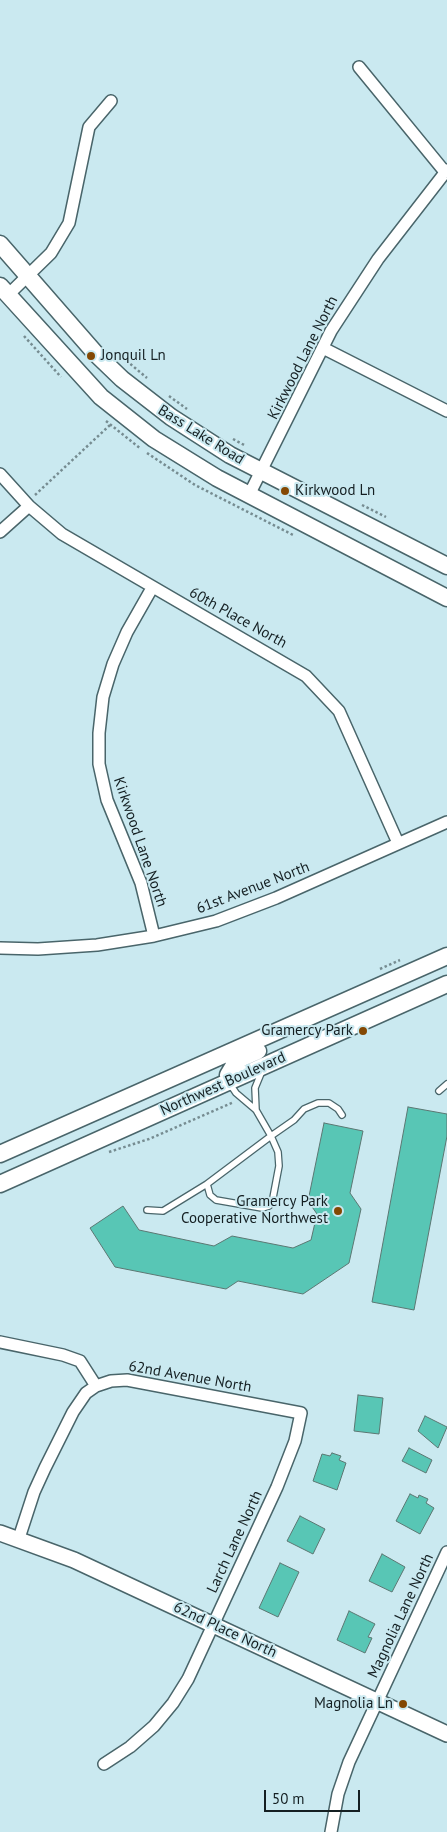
<!DOCTYPE html>
<style>
body{margin:0}
#map{position:relative;width:447px;height:1832px;overflow:hidden;background:#cae9f0;font-family:"PT Sans",sans-serif}
canvas{display:block}
.scale{position:absolute;left:264px;top:1790px;width:96px;height:22px;box-sizing:border-box;border:2px solid #141f22;border-top:0;padding-left:6px;font-size:15px;line-height:18px;white-space:nowrap;color:#141f22;-webkit-text-stroke:4px #cae9f0;paint-order:stroke}
</style>
<div id="map">
<canvas width="447" height="1832"></canvas>
<div class="scale">50 m</div>
</div>
<script>
const ctx = document.querySelector('canvas').getContext('2d');
ctx.lineJoin = 'round';
function fill(path, color) { ctx.fillStyle = color; ctx.fill(path, 'evenodd'); }
const shape = rows => new Path2D(rows.map(r => 'M' + r).join(''));
function strokePath(path, color, width, dash) { ctx.strokeStyle = color; ctx.lineWidth = width; ctx.lineCap = dash ? 'butt' : 'round'; ctx.setLineDash(dash || []); ctx.stroke(path); }
function label(font, color, halo, rows, align = 'center') {
  ctx.font = font + ' "PT Sans",sans-serif'; ctx.lineWidth = 4; ctx.setLineDash([]); ctx.textBaseline = 'middle'; ctx.strokeStyle = halo; ctx.fillStyle = color; for (const [text, x, y, turn = 0] of rows) {
    ctx.save(); ctx.translate(x, y); ctx.rotate((+turn || 0) * Math.PI / 180); ctx.textAlign = isNaN(turn) ? turn : align; if (halo) ctx.strokeText(text, 0, 0); ctx.fillText(text, 0, 0); ctx.restore();
  }
}
const building = shape([
 [408,1107,447,1114,447,1136,414,1310,372,1302,408,1107],
 [324,1123,363,1131,350,1193,361,1209,349,1263,303,1294,238,1281,226,1289,115,1267,90,1228,123,1206,139,1230,214,1246,232,1236,293,1248,311,1240,317,1214,308,1201,324,1123],
 [358,1395,383,1398,379,1434,354,1431,358,1395],
 [425,1416,447,1427,438,1448,418,1431,425,1416],
 [409,1448,432,1460,426,1473,402,1461,409,1448],
 [332,1453,341,1456,339,1460,346,1463,337,1490,313,1481,322,1454,330,1456,332,1453],
 [410,1494,418,1498,419,1495,428,1499,426,1503,434,1508,420,1534,396,1521,410,1494],
 [300,1516,325,1529,313,1554,287,1541,300,1516],
 [382,1554,405,1567,392,1592,369,1581,382,1554],
 [280,1563,299,1572,278,1617,259,1608,280,1563],
 [349,1611,375,1624,368,1637,372,1638,365,1653,337,1640,349,1611]
]);
fill(building, '#58c6b5');
strokePath(building, '#5b7772', 1);
const service = shape([
 [230,1084,236,1093,256,1110,271,1136,278,1152,279,1166,272,1203,269,1206,262,1208,216,1200,210,1195,207,1184,271,1136,294,1120,304,1109,318,1103,329,1103,338,1109,342,1115],
 [439,1091,447,1084],
 [256,1110,255,1088,262,1071],
 [147,1210,163,1211,207,1184]
]);
const minor = shape([
 [359,67,445,172],
 [8,295,51,253,69,223,89,127,111,101],
 [323,348,447,411],
 [0,474,29,506,62,534,306,676,339,711,398,843],
 [249,495,331,331,378,259,447,170],
 [0,532,29,506],
 [152,588,127,632,113,664,103,697,99,733,99,764,107,800,141,883,154,936],
 [0,948,38,949,97,945,154,936,216,921,276,898,447,822],
 [0,1342,63,1355,80,1361,96,1386,111,1381,127,1380,301,1413,295,1441,277,1487,188,1679,173,1703,154,1726,130,1747,104,1764],
 [19,1538,34,1492,45,1468,73,1412,86,1393,96,1386],
 [331,1832,338,1794,349,1762,447,1552]
]);
const tertiary = shape([
 [0,1533,74,1560,447,1734]
]);
const secondary = shape([
 [0,244,96,354,122,379,171,417,230,455,447,566],
 [0,286,101,397,154,439,217,478,447,598],
 [229,1082,228,1075,234,1065,240,1059,258,1051],
 [0,1154,447,956],
 [0,1184,447,984]
]);
strokePath(service, '#49656a', 8);
strokePath(minor, '#49656a', 14);
strokePath(tertiary, '#49656a', 18);
strokePath(secondary, '#49656a', 19);
strokePath(shape([
 [24,336,61,377],
 [115,351,147,378],
 [169,396,187,409],
 [106,421,141,449],
 [233,439,246,446],
 [147,453,195,485,295,536],
 [35,495,110,425],
 [362,505,386,517],
 [380,969,400,960],
 [109,1152,149,1139,234,1102]
]), '#768c91', 2.5, [2.5, 2.5]);
strokePath(service, '#fff', 5.5);
strokePath(minor, '#fff', 11);
strokePath(tertiary, '#fff', 15);
strokePath(secondary, '#fff', 16);
for (const [x, y, r, color] of [
 [91,356,5,"#844803"],
 [285,491,5,"#844803"],
 [363,1031,5,"#844803"],
 [338,1211,5,"#844803"],
 [403,1704,5,"#844803"]
]) { const dot = new Path2D(); dot.arc(x, y, r, 0, 2 * Math.PI); ctx.fillStyle = color; ctx.fill(dot); strokePath(dot, '#cae9f0', 2); }
label('15px', '#141f22', '#cae9f0', [
 ["Jonquil Ln",101,356,"left"],
 ["Kirkwood Ln",295,491,"left"],
 ["Gramercy Park",353,1031],
 ["Gramercy Park",328,1202],
 ["Cooperative Northwest",328,1219],
 ["Magnolia Ln",393,1704]
], 'right');
label('15px', '#141f22', '#cae9f0', [
 ["Kirkwood Lane North",303,358,-63],
 ["Bass Lake Road",201,435,32],
 ["60th Place North",238,618,29],
 ["Kirkwood Lane North",140,842,71],
 ["61st Avenue North",253,888,-21],
 ["Northwest Boulevard",223,1084,-24],
 ["62nd Avenue North",190,1377,10],
 ["Larch Lane North",235,1542,-65],
 ["Magnolia Lane North",401,1616,-65],
 ["62nd Place North",225,1630,25]
]);
</script>
